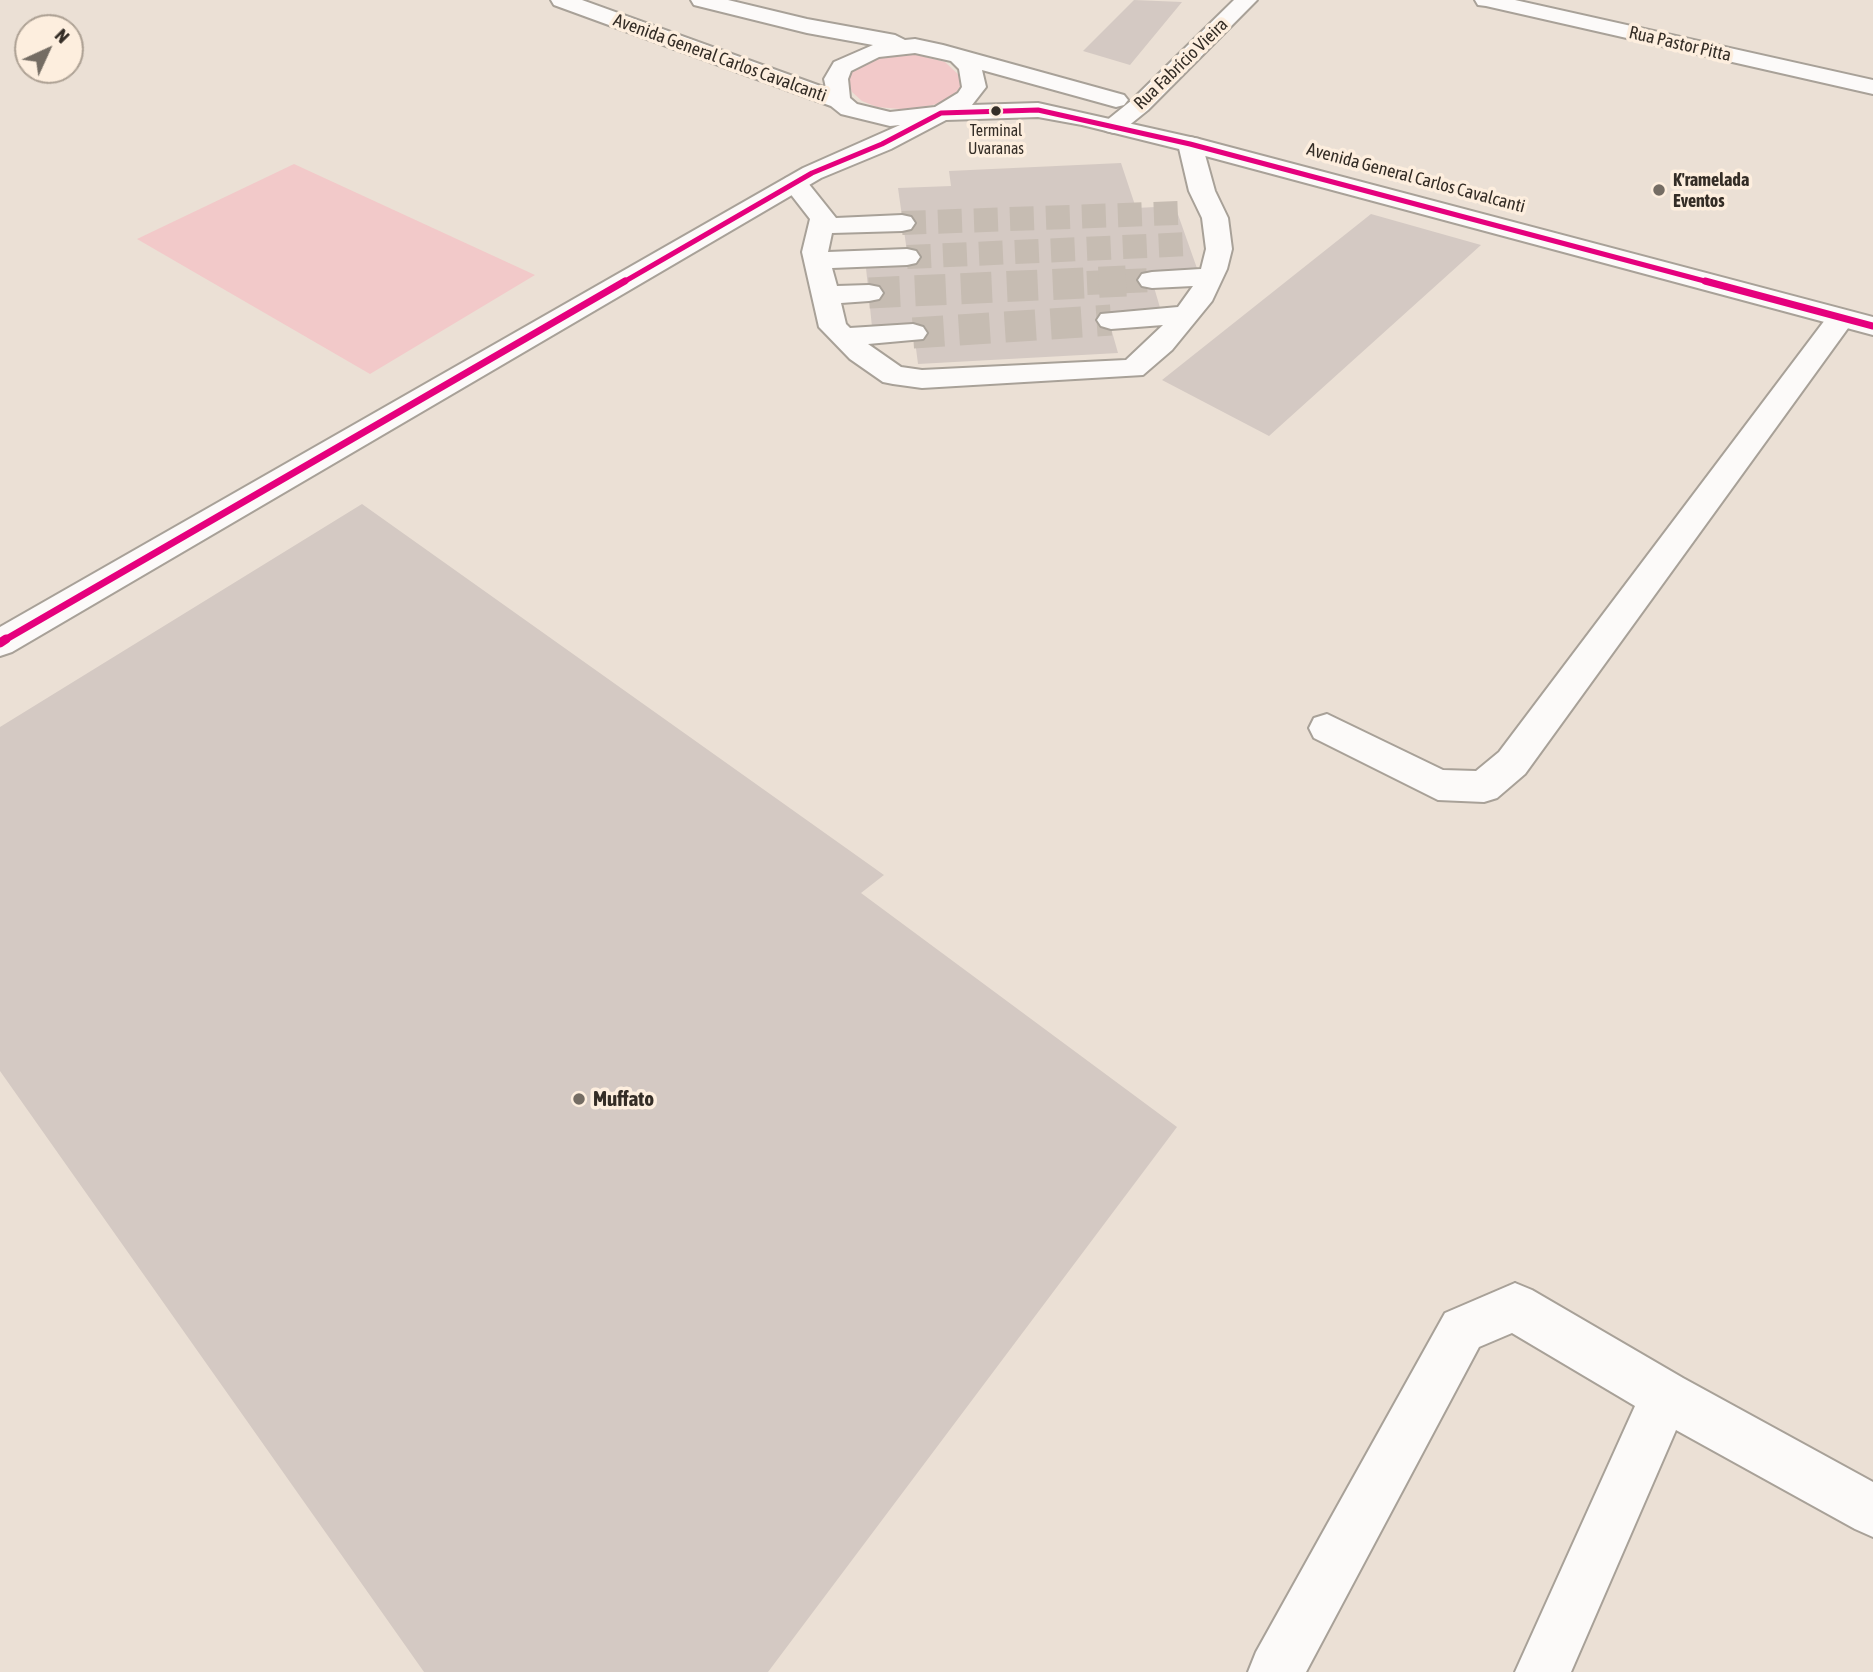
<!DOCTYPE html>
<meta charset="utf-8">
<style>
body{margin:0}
#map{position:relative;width:1873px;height:1672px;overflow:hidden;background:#ebe0d5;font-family:"Asap Condensed",sans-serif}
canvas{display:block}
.north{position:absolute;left:14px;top:14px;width:70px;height:70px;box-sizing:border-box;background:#fdeede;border:2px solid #ada194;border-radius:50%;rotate:45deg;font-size:19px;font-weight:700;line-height:28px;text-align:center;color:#342d26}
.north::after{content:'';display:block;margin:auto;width:24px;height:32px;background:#746c63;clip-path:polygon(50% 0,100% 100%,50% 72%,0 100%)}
</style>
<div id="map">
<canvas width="1873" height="1672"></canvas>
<div class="north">N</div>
</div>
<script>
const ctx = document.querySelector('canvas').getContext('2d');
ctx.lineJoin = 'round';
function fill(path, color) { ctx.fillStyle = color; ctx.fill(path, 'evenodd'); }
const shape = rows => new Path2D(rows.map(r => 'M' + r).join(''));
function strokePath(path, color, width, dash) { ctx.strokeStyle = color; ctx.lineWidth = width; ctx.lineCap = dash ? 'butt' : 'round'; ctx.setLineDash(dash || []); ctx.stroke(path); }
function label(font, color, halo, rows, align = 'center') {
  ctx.font = font + ' "Asap Condensed",sans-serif'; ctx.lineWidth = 7; ctx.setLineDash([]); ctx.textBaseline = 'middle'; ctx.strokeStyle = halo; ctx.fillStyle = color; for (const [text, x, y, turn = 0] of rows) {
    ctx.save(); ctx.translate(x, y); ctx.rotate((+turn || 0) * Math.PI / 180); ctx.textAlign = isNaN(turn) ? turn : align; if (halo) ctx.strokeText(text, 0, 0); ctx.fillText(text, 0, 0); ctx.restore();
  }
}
fill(shape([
 [894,54,913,54,945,62,961,77,961,86,955,95,945,102,912,110,877,107,862,101,852,92,848,82,852,72,861,64,876,57],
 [294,164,535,275,370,374,137,239]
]), '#f2c9c9');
fill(shape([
 [1134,0,1182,2,1130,65,1083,51],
 [1121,163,1136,208,1175,206,1199,274,1151,277,1161,311,1107,314,1118,353,918,364,913,325,872,327,866,268,909,266,898,188,951,186,949,171],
 [1371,214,1481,245,1269,436,1162,380],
 [362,504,884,875,861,893,1177,1127,768,1672,424,1672,0,1071,0,727]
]), '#d4c9c3');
strokePath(shape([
 [902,223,1178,213],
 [907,257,1190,244],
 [1087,283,1152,280]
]), '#c6bcb2', 24, [24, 12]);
strokePath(shape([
 [869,293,1126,281],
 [913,333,1111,320]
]), '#c6bcb2', 31, [31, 15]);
const minor = shape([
 [1234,0,1257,0,1148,110,1122,131,1114,133,1106,131,1102,126,1106,121,1132,100,1234,0],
 [1475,0,1515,0,1873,80,1873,94,1486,6,1478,5,1475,0],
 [1190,137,1199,139,1202,144,1215,191,1228,218,1232,249,1227,269,1212,301,1172,350,1143,375,922,388,893,384,883,382,850,359,819,327,802,252,810,219,782,183,786,178,795,175,804,178,836,218,902,215,911,217,915,223,911,229,902,231,832,233,828,252,907,249,916,251,920,257,916,263,907,265,832,268,837,286,869,285,879,287,883,293,879,299,869,301,841,303,846,324,850,328,913,324,923,327,927,333,923,339,868,344,901,367,922,370,1126,360,1163,325,1111,329,1101,326,1097,320,1101,314,1178,307,1193,286,1152,288,1142,286,1138,280,1142,274,1152,272,1201,269,1206,249,1202,218,1189,191,1178,144,1181,139,1190,137],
 [1841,310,1851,312,1855,318,1851,324,1525,774,1497,798,1484,802,1438,800,1314,738,1309,728,1314,718,1327,714,1443,770,1476,771,1499,752,1831,312,1841,310],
 [1515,1283,1532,1290,1683,1378,1873,1482,1873,1537,1855,1529,1676,1430,1571,1672,1515,1672,1635,1406,1512,1333,1479,1347,1306,1672,1248,1672,1256,1652,1445,1313,1515,1283]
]);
const major = shape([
 [551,0,582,0,826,88,824,79,834,62,873,45,807,33,694,5,691,0,728,0,807,19,895,35,905,40,915,39,943,45,1124,95,1128,100,1124,105,1116,107,982,70,986,87,972,105,1038,103,1199,139,1873,317,1873,335,1183,150,1082,125,1038,117,946,120,891,149,821,178,12,652,0,656,0,627,803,168,900,125,890,126,841,114,831,106,554,5,551,0],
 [915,53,951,61,959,69,962,87,958,93,935,107,890,112,857,104,850,98,848,79,851,71,879,57,915,53]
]);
strokePath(minor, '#a8a198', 4);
strokePath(major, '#a8a198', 4);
fill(minor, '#fcfaf9');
fill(major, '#fcfaf9');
strokePath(shape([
 [622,283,812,173,882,144,941,113,1038,110,1190,144,1712,283]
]), '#e5007d', 5);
strokePath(shape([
 [1705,281,1873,326],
 [3,641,625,281]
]), '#e5007d', 7);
strokePath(shape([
 [0,643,6,639]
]), '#e5007d', 9);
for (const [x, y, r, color] of [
 [996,111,6,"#342d26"],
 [1659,190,7,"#746c63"],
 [579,1099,7,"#746c63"]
]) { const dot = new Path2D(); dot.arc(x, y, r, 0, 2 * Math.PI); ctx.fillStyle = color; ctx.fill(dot); strokePath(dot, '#fdeede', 2.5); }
label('16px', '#342d26', '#fdeede', [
 ["Terminal",996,131],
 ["Uvaranas",996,149]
]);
label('18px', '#342d26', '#fdeede', [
 ["Rua Pastor Pitta",1680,44,13],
 ["Avenida General Carlos Cavalcanti",720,58,20],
 ["Rua Fabrício Vieira",1181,64,-44],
 ["Avenida General Carlos Cavalcanti",1416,178,15]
]);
label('bold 18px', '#342d26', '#fdeede', [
 ["K'ramelada",1673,180],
 ["Eventos",1673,201]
], 'left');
label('bold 21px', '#342d26', '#fdeede', [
 ["Muffato",593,1099]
], 'left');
</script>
